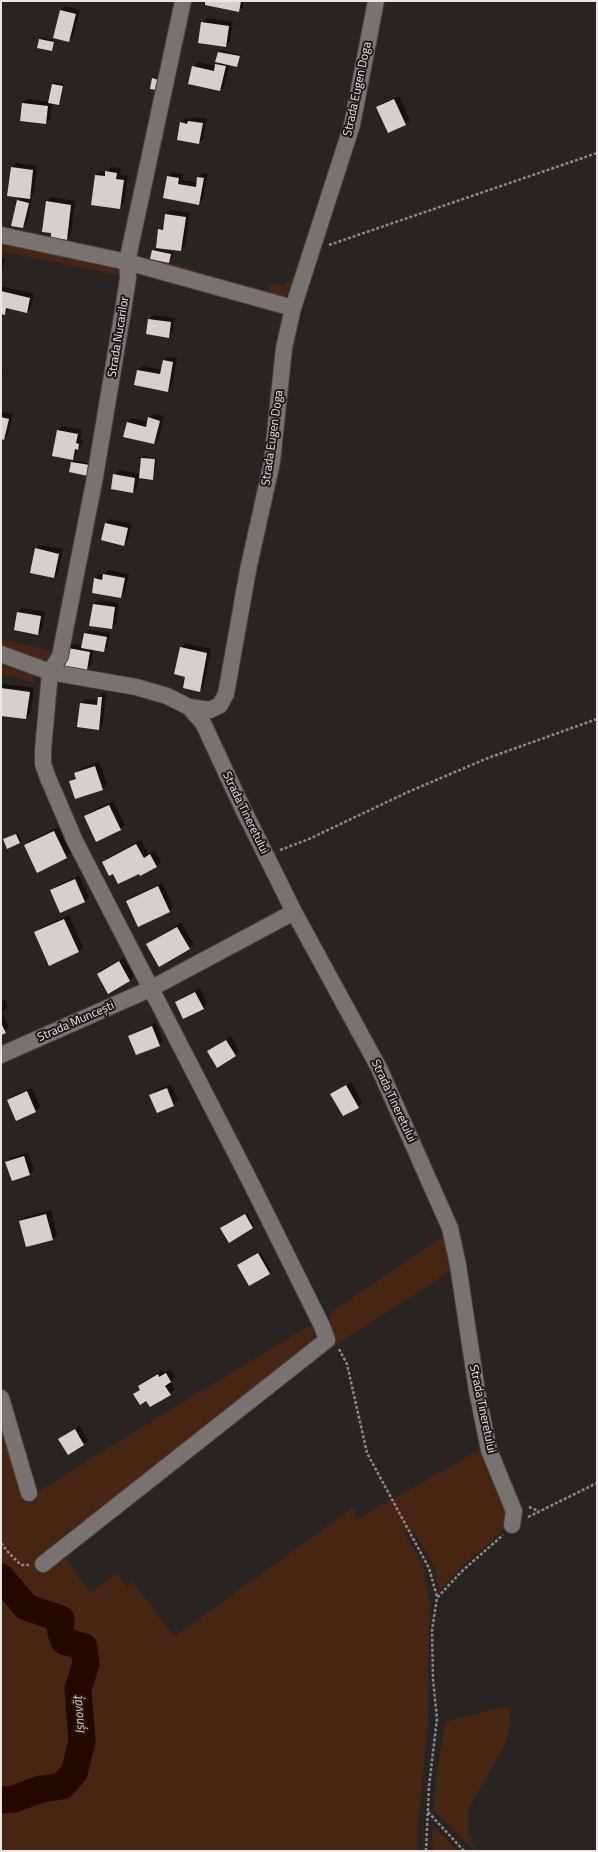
<!DOCTYPE html>
<meta charset="utf-8">
<style>
body{margin:0}
#map{position:relative;width:598px;height:1852px;overflow:hidden;background:#282422;font-family:"Titillium Web",sans-serif}
canvas{display:block}
.frame{position:absolute;inset:0;border:2px solid #e9e6e5;pointer-events:none}
</style>
<div id="map">
<canvas width="598" height="1852"></canvas>
<div class="frame"></div>
</div>
<script>
const ctx = document.querySelector('canvas').getContext('2d');
ctx.lineJoin = 'round';
function fill(path, color) { ctx.fillStyle = color; ctx.fill(path, 'evenodd'); }
const shape = rows => new Path2D(rows.map(r => 'M' + r).join(''));
function strokePath(path, color, width, dash) { ctx.strokeStyle = color; ctx.lineWidth = width; ctx.lineCap = dash ? 'butt' : 'round'; ctx.setLineDash(dash || []); ctx.stroke(path); }
function label(font, color, halo, rows, align = 'center') {
  ctx.font = font + ' "Titillium Web",sans-serif'; ctx.lineWidth = 4; ctx.setLineDash([]); ctx.textBaseline = 'middle'; ctx.strokeStyle = halo; ctx.fillStyle = color; for (const [text, x, y, turn = 0] of rows) {
    ctx.save(); ctx.translate(x, y); ctx.rotate((+turn || 0) * Math.PI / 180); ctx.textAlign = isNaN(turn) ? turn : align; if (halo) ctx.strokeText(text, 0, 0); ctx.fillText(text, 0, 0); ctx.restore();
  }
}
fill(shape([
 [1,242,118,267,122,276,1,251],
 [134,256,193,268,192,273,268,291,271,284,283,286,296,274,291,292,283,297,268,296,136,262],
 [1,639,52,651,49,664,1,651],
 [1,660,22,667,35,677,35,683,1,674],
 [445,1235,452,1270,334,1346,330,1313],
 [312,1324,315,1342,64,1557,91,1593,117,1573,127,1587,133,1582,174,1637,354,1507,356,1520,481,1449,505,1497,507,1521,499,1535,461,1567,439,1592,435,1569,414,1531,405,1533,424,1569,429,1598,428,1723,417,1835,417,1851,1,1851,1,1416,27,1499,142,1427],
 [505,1706,511,1711,506,1743,468,1810,468,1834,476,1851,475,1851,434,1811,436,1778,445,1722],
 [432,1825,458,1851,433,1851]
]), '#472513');
fill(shape([
 [206,1,244,1,243,7,239,11],
 [65,6,80,10,73,37,68,41,61,10],
 [207,18,233,22,230,42,225,46,199,42,202,22],
 [42,37,55,40,52,50,38,47],
 [220,50,241,55,237,66,230,64,224,86,220,90,193,67,198,62,216,66,219,62,219,52],
 [155,77,160,78,159,87,153,79],
 [54,82,64,84,61,102,59,104,52,103,50,119,45,123,21,120,23,103,28,99,50,102,52,84],
 [399,96,410,120,405,124,378,108,382,103],
 [193,117,207,119,203,139,199,143,180,123,185,118,190,119],
 [16,163,37,166,34,193,30,198,32,198,27,223,23,227,17,201,21,197,12,167],
 [111,167,121,168,120,175,128,176,124,203,120,208,96,175,100,171,106,172],
 [172,172,183,174,182,180,197,182,198,177,203,173,208,174,203,199,199,204,168,177],
 [51,197,75,201,71,234,66,239,47,202],
 [170,210,190,213,185,246,181,250,157,247,157,249,173,252,169,262,153,250,156,249,159,230,165,225,166,215],
 [1,258,5,259,1,276],
 [1,286,34,294,31,307,27,312,10,308,5,314,1,313],
 [154,315,175,318,173,332,169,337,147,334,149,319],
 [168,357,177,358,172,386,168,391,138,370,143,366,162,370,163,361],
 [1,370,3,371,1,383],
 [1,412,13,414,8,434,4,439,1,438],
 [154,414,164,416,159,439,154,443,127,422,132,418,148,422,149,418],
 [62,426,82,430,80,439,83,440,82,444,73,459,58,430],
 [144,456,157,458,154,477,152,479,139,477,137,487,133,492,114,475,119,470,140,474,142,458],
 [74,460,92,464,89,473,70,472],
 [110,519,132,524,128,540,124,545,106,523],
 [40,545,63,549,58,573,54,577,36,549],
 [108,570,129,574,125,592,121,597,95,579,100,574,103,575],
 [98,600,119,603,116,624,111,628,94,604],
 [22,608,45,612,42,629,38,634,15,629,18,612],
 [89,630,110,633,108,646,104,651,94,649,91,664,87,669,69,649,73,644,82,646,84,634],
 [185,643,211,649,204,686,199,691,186,676,181,648],
 [4,684,34,688,31,713,26,718,1,715,1,687],
 [103,693,106,693,103,724,98,729,81,704,85,699,98,700,99,697],
 [99,762,107,784,103,789,76,798,70,781,77,776,76,773,80,769],
 [113,801,125,825,120,829,85,816,90,812],
 [58,827,71,853,66,857,25,845,29,841],
 [18,832,21,840,19,842,4,840],
 [141,840,148,854,155,851,161,862,156,867,139,872,113,873,103,862,107,858],
 [79,875,89,897,85,901,61,912,51,891,56,886],
 [162,883,173,907,169,911,127,901,131,897],
 [69,915,83,947,79,952,50,965,36,933,40,928],
 [181,923,194,944,189,948,148,944,152,940],
 [124,958,134,976,130,980,98,974,102,969],
 [200,988,207,1004,203,1008,176,1002,181,998],
 [5,999,8,1007,2,1012,9,1028,1,1034,1,1001],
 [156,1023,163,1041,159,1045,130,1036,134,1032],
 [231,1036,239,1051,235,1056,208,1051],
 [351,1082,362,1102,358,1107,332,1095],
 [171,1084,178,1100,173,1105,151,1095,155,1091],
 [32,1088,40,1107,36,1111,16,1119,8,1100,12,1096],
 [28,1152,34,1169,30,1174,12,1180,6,1163,11,1158],
 [51,1210,57,1235,53,1239,20,1221,25,1217],
 [247,1213,254,1226,252,1228,224,1227],
 [260,1252,271,1271,269,1273,238,1265],
 [170,1369,175,1377,170,1382,175,1389,170,1394,151,1406,147,1400,134,1394,141,1389,139,1386,143,1382,162,1370,164,1373],
 [79,1426,88,1440,83,1444,60,1439]
]), '#0007');
strokePath(shape([
 [1,1577,26,1607,61,1619,60,1629,64,1641,84,1647,86,1664,78,1689,82,1741,74,1773,62,1786,41,1789,14,1799,1,1800]
]), '#230800', 27);
fill(shape([
 [205,1,241,1,239,12,205,5],
 [60,10,76,14,69,42,53,38],
 [201,22,229,26,226,47,198,43],
 [39,39,54,42,52,51,37,48],
 [218,52,240,56,237,67,215,62],
 [215,64,226,66,220,91,188,84,192,66,214,71],
 [152,78,159,80,157,90,150,89],
 [52,84,63,86,59,105,48,103],
 [394,99,406,125,388,133,376,107],
 [22,103,48,106,46,124,20,121],
 [188,121,203,123,199,144,177,140,180,122,187,124],
 [11,167,33,170,30,199,7,196],
 [105,171,117,173,116,179,124,180,120,209,91,205,95,175,105,176],
 [167,176,179,178,178,184,196,187,197,177,204,178,199,205,163,198],
 [17,200,29,203,23,228,11,226],
 [46,201,71,205,67,240,51,238,51,233,42,232],
 [165,214,186,217,181,251,156,248,158,229,163,230],
 [152,250,171,254,169,263,150,259],
 [1,291,30,298,27,313,6,308,5,315,1,314],
 [148,319,171,322,169,338,146,334],
 [163,360,173,362,168,392,134,385,137,370,160,374],
 [1,417,9,419,4,440,1,439],
 [148,417,160,421,154,444,123,437,127,422,146,427],
 [57,430,78,434,76,443,79,444,78,450,75,449,73,460,52,456],
 [141,458,155,459,153,480,139,478],
 [71,462,90,465,88,476,69,472],
 [113,474,135,478,133,493,111,489],
 [105,523,128,528,124,546,101,540],
 [35,548,59,554,54,578,30,573],
 [103,574,125,578,121,598,92,593,94,578,102,580],
 [93,604,115,607,112,629,89,626],
 [17,612,41,616,38,635,14,630],
 [84,633,107,637,104,652,81,648],
 [180,647,207,653,200,692,183,688,185,677,174,674],
 [68,648,90,652,87,670,65,666],
 [1,688,30,692,26,719,1,716],
 [98,697,102,697,99,730,77,727,80,703,97,705],
 [95,766,103,790,75,799,69,781,76,779,74,773],
 [109,805,121,830,96,842,84,816],
 [54,831,67,858,37,873,24,845],
 [16,834,20,843,7,849,3,839],
 [136,844,144,858,150,854,157,867,140,876,139,874,118,884,113,874,109,876,102,862],
 [75,879,85,902,60,913,50,890],
 [158,886,170,912,138,927,126,901],
 [64,919,79,952,49,966,34,932],
 [177,927,190,949,159,967,146,944],
 [119,961,130,981,108,994,97,974],
 [195,992,204,1009,183,1019,175,1002],
 [1,1023,6,1033,1,1035],
 [152,1026,160,1046,136,1055,128,1036],
 [226,1040,236,1056,217,1068,207,1051],
 [346,1085,359,1108,343,1116,330,1094],
 [167,1088,174,1106,157,1113,149,1095],
 [27,1091,36,1112,16,1121,7,1100],
 [24,1156,30,1175,12,1181,5,1162],
 [46,1214,53,1240,26,1247,19,1221],
 [245,1214,253,1228,229,1243,220,1228],
 [258,1253,270,1274,249,1286,237,1265],
 [166,1373,171,1382,165,1386,171,1395,150,1407,146,1401,140,1405,133,1394,140,1390,138,1386,158,1374,159,1377],
 [75,1429,84,1445,68,1455,58,1439]
]), '#d6d0cd');
const minor = shape([
 [1,235,127,262,293,308],
 [1,654,50,672,136,687,167,696,189,707,210,710,220,705,226,694,248,570,272,462,284,348,293,308,352,125,376,1],
 [189,707,203,723,243,809,294,912,379,1068,450,1228,458,1265,477,1391,489,1450,514,1511,512,1525],
 [1,1055,150,989,294,912],
 [1,1398,29,1493],
 [43,1564,327,1340,322,1326,252,1185,75,841,48,778,43,764,43,750,50,672,60,656,95,477,124,304,128,278,127,262,183,1]
]);
strokePath(minor, '#45413f', 18);
strokePath(shape([
 [329,245,597,153],
 [280,850,309,839,408,792,488,758,597,719],
 [339,1349,347,1364,367,1453,429,1568,437,1597],
 [529,1507,539,1511],
 [528,1517,597,1483],
 [1,1543,8,1552,21,1565,29,1565],
 [428,1812,464,1851],
 [426,1851,429,1786,437,1719,433,1679,432,1630,437,1598,461,1572,503,1535]
]), '#8c8887', 2.5, [3, 2]);
strokePath(minor, '#787370', 16);
label('12px', '#e9e6e5', '#1f1a19', [
 ["Strada Eugen Doga",358,89,-78],
 ["Strada Nucarilor",119,337,-81],
 ["Strada Eugen Doga",273,438,-82],
 ["Strada Tineretului",245,813,64],
 ["Strada Muncești",76,1022,-24],
 ["Strada Tineretului",393,1101,65],
 ["Strada Tineretului",482,1409,78]
]);
label('italic 13px', '#f7c2a8', '#1f1a19', [
 ["Ișnovăț",80,1715,-95]
]);
</script>
